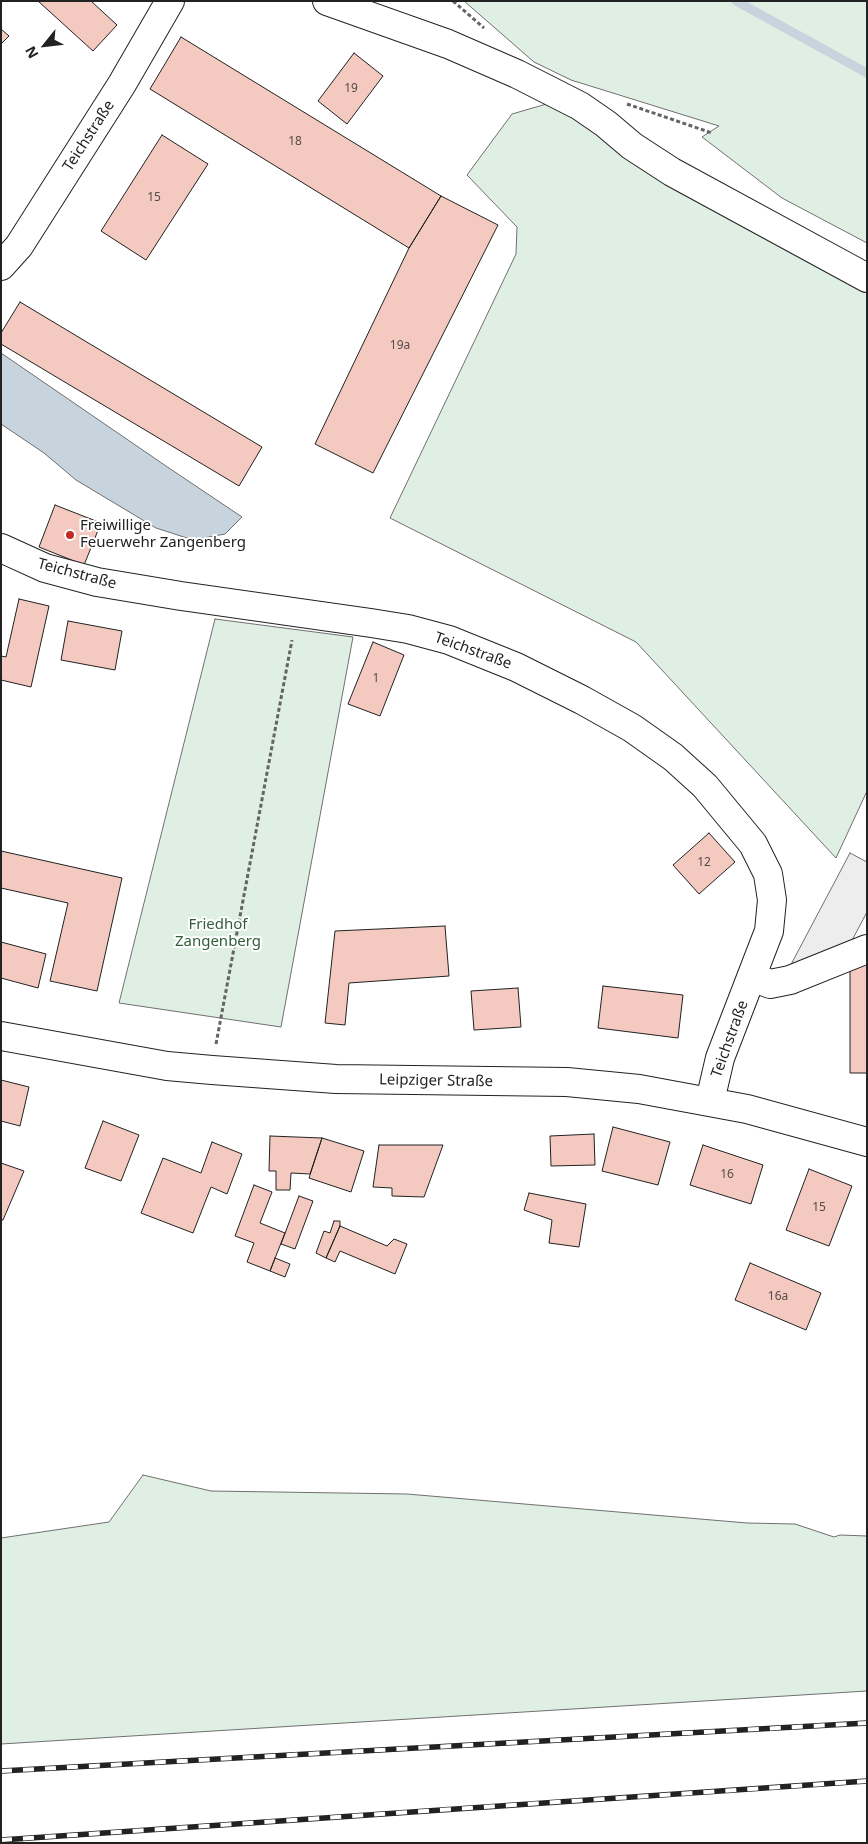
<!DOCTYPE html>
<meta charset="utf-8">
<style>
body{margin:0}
#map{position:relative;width:868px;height:1844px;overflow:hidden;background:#fff;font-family:"Noto Sans",sans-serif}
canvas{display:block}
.frame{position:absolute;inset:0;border:2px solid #222;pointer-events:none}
.north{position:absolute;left:20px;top:20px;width:50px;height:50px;-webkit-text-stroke:4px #fff;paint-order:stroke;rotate:241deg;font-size:14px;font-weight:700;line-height:20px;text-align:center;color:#222}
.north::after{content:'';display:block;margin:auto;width:18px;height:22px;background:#222;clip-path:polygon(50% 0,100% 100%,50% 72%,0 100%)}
</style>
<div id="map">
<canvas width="868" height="1844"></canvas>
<div class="frame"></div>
<div class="north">N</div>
</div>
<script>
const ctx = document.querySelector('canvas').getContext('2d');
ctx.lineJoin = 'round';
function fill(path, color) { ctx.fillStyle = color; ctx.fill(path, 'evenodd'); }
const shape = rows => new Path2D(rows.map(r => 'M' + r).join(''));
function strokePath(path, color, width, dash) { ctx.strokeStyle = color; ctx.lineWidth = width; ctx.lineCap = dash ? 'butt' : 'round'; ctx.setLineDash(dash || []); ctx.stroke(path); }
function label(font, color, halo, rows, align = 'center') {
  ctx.font = font + ' "Noto Sans",sans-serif'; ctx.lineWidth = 4; ctx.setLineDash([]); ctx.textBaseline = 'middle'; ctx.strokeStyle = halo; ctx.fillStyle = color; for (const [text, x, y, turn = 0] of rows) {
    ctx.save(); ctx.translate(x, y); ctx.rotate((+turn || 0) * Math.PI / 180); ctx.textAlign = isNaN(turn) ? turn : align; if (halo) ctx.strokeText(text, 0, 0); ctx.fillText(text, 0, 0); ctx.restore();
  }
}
const green = shape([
 [464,1,867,1,867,243,782,198,702,137,719,126,571,80,534,62,464,1],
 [550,103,867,291,867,791,836,858,636,642,390,518,516,254,517,227,467,175,512,114,550,103],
 [215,619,353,637,281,1027,119,1003,215,619],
 [143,1475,211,1491,407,1494,747,1523,795,1524,834,1537,840,1535,867,1536,867,1691,1,1744,1,1538,109,1522,143,1475]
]);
fill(green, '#e0efe3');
strokePath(green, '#6f6f6f', 1);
const parking = shape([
 [850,853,867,862,867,912,849,946,787,972,850,853]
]);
fill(parking, '#ededed');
strokePath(parking, '#6f6f6f', 1);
const water = shape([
 [1,353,166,466,242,517,225,534,193,540,156,528,76,480,44,453,1,424,1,353]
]);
fill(water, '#c7d3dd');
strokePath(water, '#6f6f6f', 1);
strokePath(shape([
 [736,1,867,73]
]), '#c7d3dd', 9);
const building = shape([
 [38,1,91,1,117,25,93,51,38,1],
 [1,29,9,36,1,44,1,29],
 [181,37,441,196,409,248,150,89,181,37],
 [354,53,383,76,347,124,318,101,354,53],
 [162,135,208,164,146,260,101,231,162,135],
 [441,196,498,225,373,473,315,444,409,248,441,196],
 [20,302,262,447,239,486,1,344,1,333,20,302],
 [55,505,101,523,84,565,39,547,55,505],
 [19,599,49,606,31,687,1,680,1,656,6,657,19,599],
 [68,621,122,631,115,670,61,660,68,621],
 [373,642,404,655,380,716,348,704,373,642],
 [709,833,735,862,699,894,673,865,709,833],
 [1,851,122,878,97,991,50,981,68,903,1,888,1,851],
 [445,926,449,976,349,983,345,1025,325,1023,335,931,445,926],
 [1,942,46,954,38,988,1,978,1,942],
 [850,963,867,963,867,1073,850,1073,850,963],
 [603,986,683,995,678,1038,598,1028,603,986],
 [518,988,521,1027,474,1030,471,991,518,988],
 [1,1080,29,1087,20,1126,1,1121,1,1080],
 [103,1121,139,1135,121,1181,85,1168,103,1121],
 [613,1127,670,1142,658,1185,602,1171,613,1127],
 [594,1134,595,1165,551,1166,550,1136,594,1134],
 [270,1136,322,1138,310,1174,291,1173,290,1190,276,1190,276,1171,269,1171,270,1136],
 [322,1138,364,1151,351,1192,309,1178,322,1138],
 [212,1142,242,1154,227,1194,211,1187,193,1233,141,1213,163,1158,201,1173,212,1142],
 [379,1145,443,1145,424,1197,392,1196,392,1188,373,1187,379,1145],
 [703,1145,763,1165,751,1204,690,1185,703,1145],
 [1,1163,24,1171,3,1220,1,1220,1,1163],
 [809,1169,852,1186,829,1246,786,1230,809,1169],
 [254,1185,272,1192,260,1223,285,1233,270,1271,247,1262,254,1243,235,1236,254,1185],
 [529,1193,586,1204,579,1247,549,1243,552,1220,524,1210,529,1193],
 [299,1196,313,1201,295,1249,281,1244,299,1196],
 [334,1221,340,1221,340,1226,326,1258,316,1253,324,1231,330,1233,334,1221],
 [340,1226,387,1246,394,1239,407,1244,395,1274,340,1251,335,1262,326,1258,340,1226],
 [275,1258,290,1264,285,1277,270,1271,275,1258],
 [750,1263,821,1293,806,1330,735,1300,750,1263]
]);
fill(building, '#f3c9c0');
strokePath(building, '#222', 1);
const minor = shape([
 [327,1,448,44,517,74,580,106,606,124,632,146,672,172,867,278],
 [1,266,19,246,122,84,170,1],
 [1,548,45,568,97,582,181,596,371,623,408,629,449,640,516,667,582,700,632,728,673,757,705,786,753,844,768,874,772,900,769,931,720,1058,710,1101],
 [753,977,770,984,790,980,867,949],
 [1,1036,167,1066,212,1070,336,1079,567,1082,639,1089,747,1109,867,1142]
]);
strokePath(minor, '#222', 30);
strokePath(shape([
 [453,1,484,28],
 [627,104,712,133],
 [216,1044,292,640]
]), '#646464', 3, [4, 2.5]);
strokePath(minor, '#fff', 28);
const rail = shape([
 [1,1771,867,1723],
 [1,1840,867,1781]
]);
strokePath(rail, '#222', 5.5);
strokePath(rail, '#fff', 4, [11]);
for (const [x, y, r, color] of [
 [70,535,5,"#c62828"]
]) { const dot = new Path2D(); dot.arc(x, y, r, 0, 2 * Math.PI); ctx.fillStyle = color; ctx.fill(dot); strokePath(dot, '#fff', 2); }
label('12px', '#564c4a', null, [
 ["19",351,89],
 ["18",295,142],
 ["15",154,198],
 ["19a",400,346],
 ["1",376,679],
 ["12",704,863],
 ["16",727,1175],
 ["15",819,1208],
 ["16a",778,1297]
]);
label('15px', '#222', '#fff', [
 ["Teichstraße",89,136,-57],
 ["Teichstraße",77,574,15],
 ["Teichstraße",473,651,20],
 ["Teichstraße",730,1039,-70],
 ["Leipziger Straße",436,1081,1]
]);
label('15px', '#222', '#fff', [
 ["Freiwillige",80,526],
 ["Feuerwehr Zangenberg",80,543]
], 'left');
label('15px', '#2f5e38', '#fff', [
 ["Friedhof",218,925],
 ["Zangenberg",218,942]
]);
</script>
